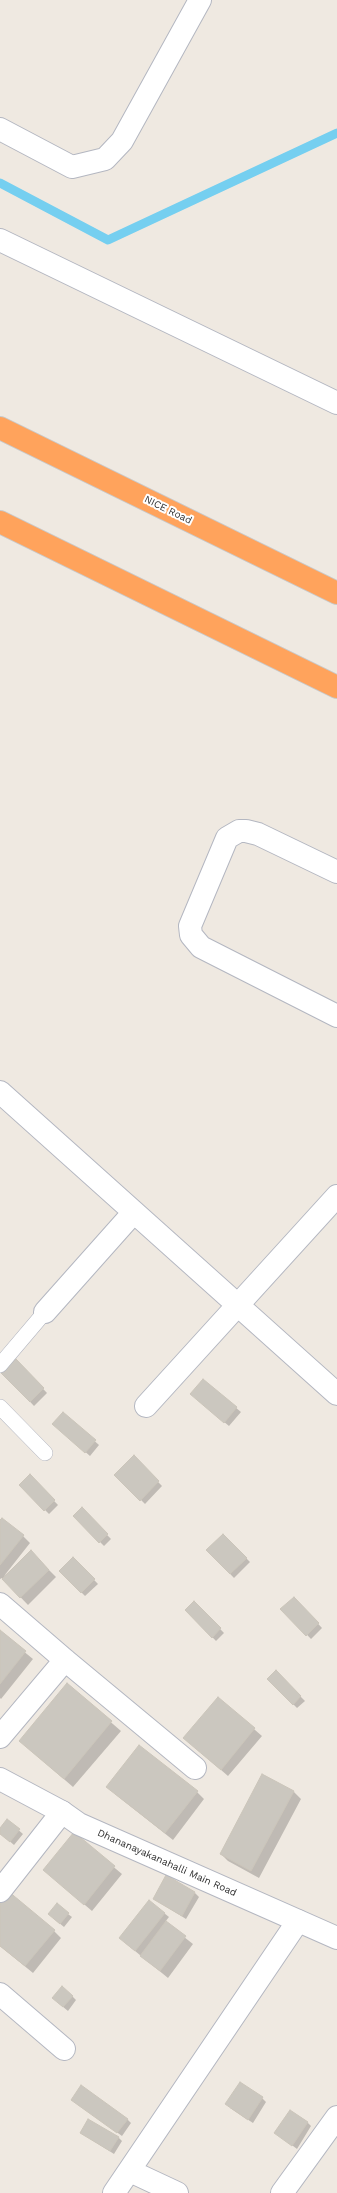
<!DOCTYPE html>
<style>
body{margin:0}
canvas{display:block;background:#efe9e1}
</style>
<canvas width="337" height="2193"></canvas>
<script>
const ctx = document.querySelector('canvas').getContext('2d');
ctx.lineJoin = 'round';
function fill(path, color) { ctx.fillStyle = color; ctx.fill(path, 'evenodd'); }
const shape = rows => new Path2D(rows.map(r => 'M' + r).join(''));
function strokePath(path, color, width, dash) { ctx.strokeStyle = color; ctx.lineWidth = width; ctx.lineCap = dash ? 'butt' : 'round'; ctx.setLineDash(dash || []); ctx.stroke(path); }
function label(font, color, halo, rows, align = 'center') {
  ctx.font = font + ' "Work Sans",sans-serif'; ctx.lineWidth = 4; ctx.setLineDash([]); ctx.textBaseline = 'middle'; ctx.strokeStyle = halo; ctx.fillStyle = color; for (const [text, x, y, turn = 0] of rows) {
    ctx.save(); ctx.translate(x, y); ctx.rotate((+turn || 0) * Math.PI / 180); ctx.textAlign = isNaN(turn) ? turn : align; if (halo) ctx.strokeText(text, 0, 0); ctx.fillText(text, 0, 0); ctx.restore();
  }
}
fill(shape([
 [16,1360,47,1393,34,1406,3,1373],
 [203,1380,241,1412,229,1426,195,1398],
 [63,1413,99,1445,90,1456,58,1428],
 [134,1457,162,1486,145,1504,116,1475],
 [30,1476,58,1505,49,1514,20,1485],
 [82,1509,111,1539,104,1546,74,1516],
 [0,1521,23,1536,30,1543,4,1576,31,1552,56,1577,28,1605,2,1578,0,1579],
 [223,1535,250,1562,234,1578,207,1550],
 [73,1558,98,1584,85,1596,60,1571],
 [294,1598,322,1628,311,1639,282,1609],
 [194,1602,224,1633,216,1641,186,1610],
 [0,1632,33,1659,1,1699,0,1698],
 [276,1672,305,1701,297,1708,268,1679],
 [68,1685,121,1731,73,1787,20,1741],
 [218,1698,262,1736,228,1776,184,1738],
 [263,1775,294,1792,301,1799,259,1878,228,1861,221,1854],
 [197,1792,204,1799,173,1840,115,1794],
 [8,1821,23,1834,14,1845,0,1833,0,1829],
 [74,1834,122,1874,92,1911,44,1870],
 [195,1893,199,1897,186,1919,154,1899],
 [149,1901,169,1917,165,1922,193,1944,168,1978,124,1942],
 [0,1902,54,1931,61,1938,33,1973,0,1946],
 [68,1914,72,1917,64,1927,53,1918],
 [72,1996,76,2000,68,2011,57,2002],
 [262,2098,266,2102,253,2123,230,2108],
 [72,2100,127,2119,131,2123,122,2136],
 [307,2122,311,2126,297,2149,276,2133],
 [81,2133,118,2137,122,2141,114,2154]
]), '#0003');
strokePath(shape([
 [0,183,108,240,337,133]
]), '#75cff0', 9);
const building = shape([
 [16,1359,44,1388,30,1402,1,1373,16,1359],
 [203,1379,237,1407,224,1423,190,1394,203,1379],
 [63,1412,96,1440,85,1453,52,1424,63,1412],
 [134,1455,159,1481,140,1501,114,1475,134,1455],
 [30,1474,55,1500,44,1511,19,1485,30,1474],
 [82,1507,108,1534,99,1543,73,1516,82,1507],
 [2,1518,24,1535,0,1565,0,1520,2,1518],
 [223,1534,247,1558,230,1574,206,1550,223,1534],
 [31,1550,49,1570,20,1598,2,1579,31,1550],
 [73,1557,95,1579,81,1593,59,1571,73,1557],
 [294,1597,319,1623,306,1636,280,1609,294,1597],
 [194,1601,221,1628,212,1638,185,1610,194,1601],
 [0,1630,26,1651,0,1684,0,1630],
 [276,1670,301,1696,293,1705,267,1679,276,1670],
 [67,1683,112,1721,64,1779,19,1741,67,1683],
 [218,1697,255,1728,221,1770,183,1738,218,1697],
 [139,1745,198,1791,165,1833,106,1787,139,1745],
 [262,1774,294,1791,251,1871,220,1854,262,1774],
 [7,1819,20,1829,10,1842,0,1834,0,1828,7,1819],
 [74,1832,115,1866,84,1905,43,1870,74,1832],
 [166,1875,195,1892,182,1916,153,1899,166,1875],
 [8,1891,55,1930,25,1966,0,1946,0,1900,8,1891],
 [149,1900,165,1913,135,1951,119,1938,149,1900],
 [57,1903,69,1913,60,1924,48,1914,57,1903],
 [166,1921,186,1936,160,1971,140,1956,166,1921],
 [62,1986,73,1996,63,2007,52,1998,62,1986],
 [240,2082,263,2097,248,2120,225,2104,240,2082],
 [81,2085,128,2119,117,2133,71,2100,81,2085],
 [290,2110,308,2122,292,2146,274,2133,290,2110],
 [88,2119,119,2137,110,2151,80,2133,88,2119]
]);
fill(building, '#cbc7bf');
strokePath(building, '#cbc5ba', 1);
const service = shape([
 [0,1365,45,1312],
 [0,1407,45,1453]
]);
const minor = shape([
 [0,129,72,167,105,159,122,141,200,0],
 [0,240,337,403],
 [337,872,258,834,246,831,239,831,227,838,190,926,191,935,201,947,337,1016],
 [0,1092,337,1394],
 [45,1312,134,1212],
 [146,1406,337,1196],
 [0,1604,65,1660,195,1768],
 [0,1737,65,1660],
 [0,1891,62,1812],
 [0,1994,64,2049],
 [130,2171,177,2193],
 [114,2193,298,1921],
 [282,2193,337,2117]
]);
const tertiary = shape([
 [0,1779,62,1812,79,1824,337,1938]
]);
const motorway = shape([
 [0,428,337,593],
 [0,522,337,687]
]);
strokePath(service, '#b4b7c1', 16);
strokePath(minor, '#b4b7c1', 24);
strokePath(tertiary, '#b4b7c1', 24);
strokePath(motorway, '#c9c9c9', 24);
strokePath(service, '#fff', 15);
strokePath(minor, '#fff', 22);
strokePath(tertiary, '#fff', 22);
strokePath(motorway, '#ffa35c', 22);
label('10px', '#2e2e2e', '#fff', [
 ["NICE Road",168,510,26],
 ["Dhananayakanahalli Main Road",167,1863,24]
]);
</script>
